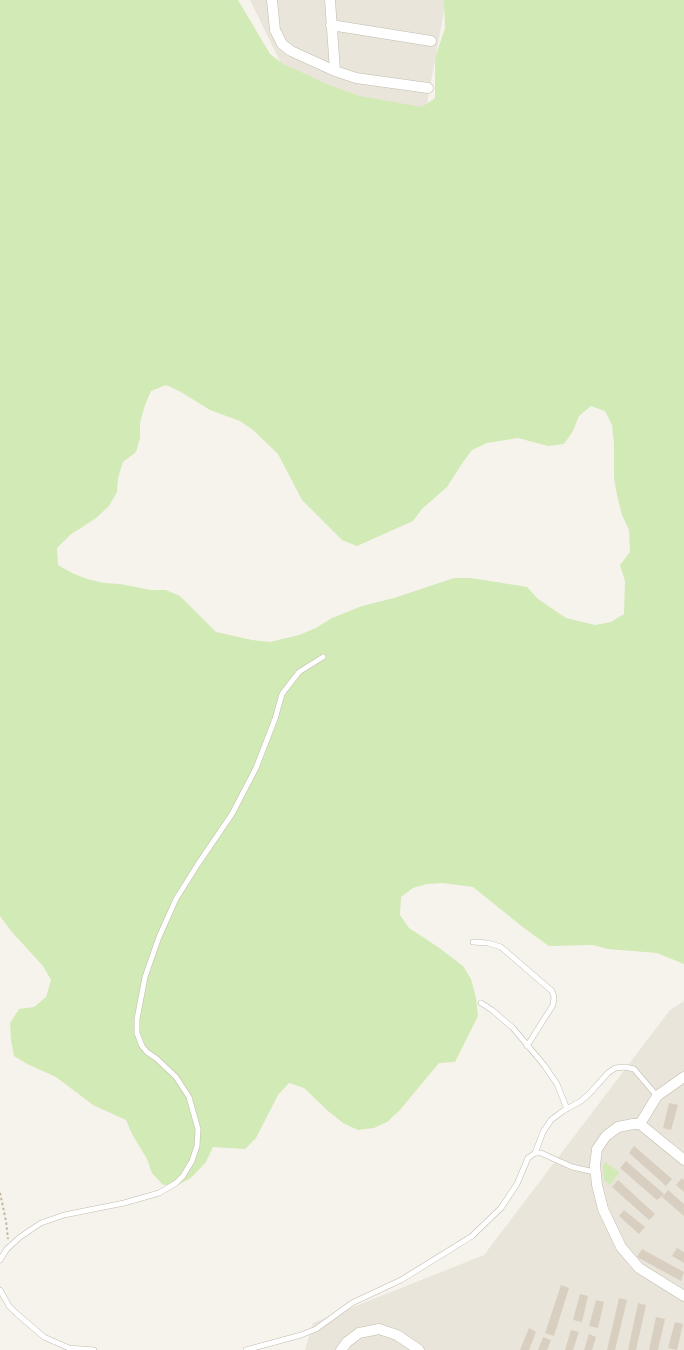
<!DOCTYPE html>
<style>
body{margin:0}
canvas{display:block;background:#f6f3ec}
</style>
<canvas width="684" height="1350"></canvas>
<script>
const ctx = document.querySelector('canvas').getContext('2d');
ctx.lineJoin = 'round';
function fill(path, color) { ctx.fillStyle = color; ctx.fill(path, 'evenodd'); }
const shape = rows => new Path2D(rows.map(r => 'M' + r).join(''));
function strokePath(path, color, width, dash) { ctx.strokeStyle = color; ctx.lineWidth = width; ctx.lineCap = dash ? 'butt' : 'round'; ctx.setLineDash(dash || []); ctx.stroke(path); }
fill(shape([
 [250,0,446,0,421,136,288,78],
 [684,1001,684,1350,305,1350,313,1323,484,1255,670,1010]
]), '#eae5da');
fill(shape([
 [0,0,238,0,270,54,283,64,329,85,360,96,422,107,435,98,435,58,445,28,444,0,684,0,684,964,657,953,608,949,593,945,549,946,524,928,473,887,443,883,427,884,413,888,401,897,400,915,409,928,438,947,463,966,471,979,476,998,478,1016,455,1062,439,1063,399,1111,387,1122,374,1128,358,1130,343,1123,328,1111,304,1088,289,1083,278,1095,256,1138,245,1149,213,1147,206,1162,191,1178,178,1185,163,1185,152,1173,147,1159,132,1134,126,1120,93,1105,56,1077,27,1064,14,1056,11,1040,10,1023,19,1009,34,1007,46,997,51,980,43,966,11,931,0,916],
 [166,385,181,392,210,410,240,421,253,430,278,454,302,500,342,540,357,546,413,521,422,509,447,487,463,462,472,450,487,443,518,438,548,446,564,444,573,431,579,416,591,406,605,411,612,425,614,444,614,478,617,495,622,515,629,530,630,552,620,565,625,581,624,614,611,622,595,625,566,618,538,599,527,587,471,578,454,578,394,598,362,606,332,618,316,628,299,635,270,642,252,640,216,632,180,596,166,590,151,590,120,584,104,583,87,579,72,573,58,565,57,548,70,535,96,518,109,506,117,492,118,478,123,462,136,452,140,438,140,423,145,405,151,391],
 [605,1162,619,1172,610,1185,604,1180,603,1167]
]), '#d2eab5');
fill(shape([
 [669,1103,678,1105,671,1130,663,1128],
 [634,1146,672,1179,666,1186,629,1153],
 [626,1161,664,1194,657,1200,620,1168],
 [682,1178,684,1180,684,1192,676,1185],
 [618,1180,655,1214,649,1220,612,1187],
 [668,1190,684,1204,684,1216,662,1197],
 [624,1210,645,1227,639,1234,619,1216],
 [677,1248,684,1252,684,1263,672,1256],
 [642,1249,684,1272,681,1281,637,1257],
 [561,1285,569,1288,554,1336,545,1333],
 [580,1294,588,1296,582,1322,573,1320],
 [619,1298,627,1300,615,1350,607,1350],
 [596,1300,604,1302,598,1328,589,1326],
 [638,1303,646,1305,636,1350,628,1350],
 [656,1317,665,1319,658,1350,649,1350],
 [675,1322,683,1324,677,1350,668,1348],
 [529,1328,536,1332,529,1350,520,1350],
 [571,1330,579,1332,573,1350,565,1350],
 [589,1334,596,1337,592,1350,584,1350],
 [543,1337,551,1340,547,1350,538,1350]
]), '#d8cfc1');
const lane = shape([
 [473,942,488,943,501,947,552,991,554,997,553,1005,527,1046],
 [481,1003,492,1010,513,1028,544,1065,557,1084,567,1109],
 [535,1153,543,1132,551,1120,563,1111,581,1101,589,1094,608,1073,615,1068,625,1067,634,1069,657,1096],
 [0,1260,7,1249,20,1237,41,1223,64,1215,124,1203,159,1193,176,1183,183,1176,192,1161,197,1146,198,1129,189,1097,176,1077,157,1059,147,1052,142,1046,137,1033,137,1019,145,977,159,937,176,899,198,864,232,814,256,768,275,719,282,694,299,672,323,657],
 [0,1290,9,1306,16,1313,44,1337,69,1348,94,1350],
 [246,1350,301,1335,316,1329,352,1303,401,1280,472,1236,501,1208,517,1184,528,1158,535,1153,541,1153,572,1167,595,1172]
]);
const street = shape([
 [272,0,275,30,282,44,291,51,335,71],
 [330,0,335,71,356,78,428,88],
 [331,25,431,41],
 [640,1124,657,1096,684,1077],
 [684,1160,640,1124,633,1124,618,1127,606,1136,597,1149,595,1165,597,1185,603,1209,621,1247,639,1268,684,1296],
 [341,1350,347,1342,359,1333,379,1329,397,1335,419,1350]
]);
strokePath(lane, '#c2bbae', 6);
strokePath(street, '#c2bbae', 11);
strokePath(shape([
 [0,1193,6,1221,8,1239]
]), '#c4b79f', 2, [2.5, 2.5]);
strokePath(lane, '#fff', 5);
strokePath(street, '#fff', 10);
</script>
